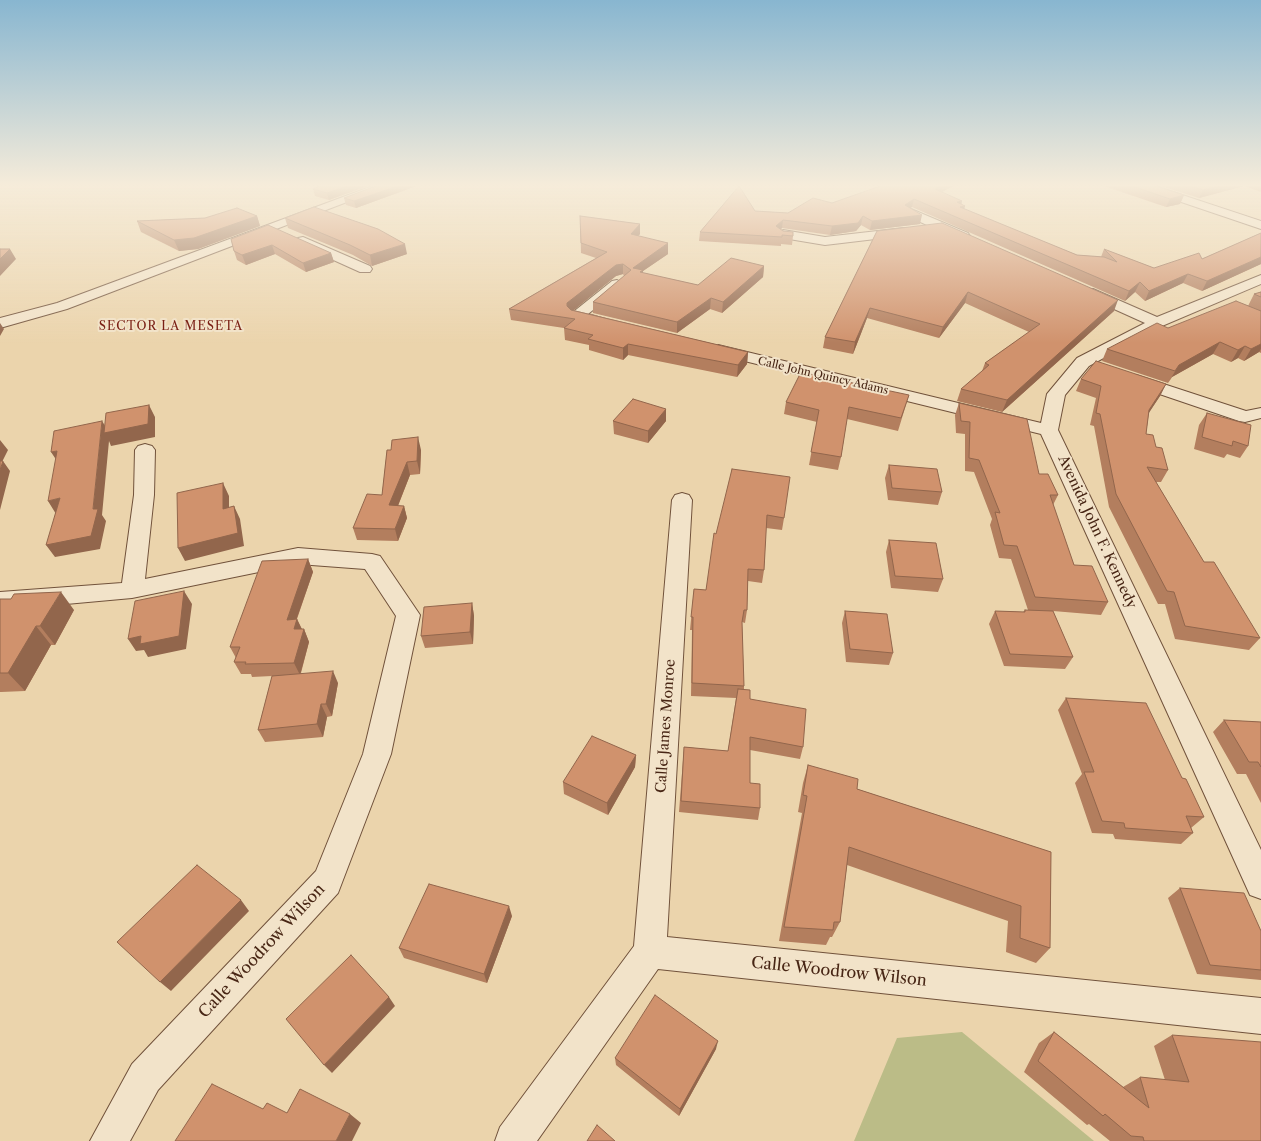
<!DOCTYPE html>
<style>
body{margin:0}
canvas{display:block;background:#ebd4ac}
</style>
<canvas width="1261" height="1141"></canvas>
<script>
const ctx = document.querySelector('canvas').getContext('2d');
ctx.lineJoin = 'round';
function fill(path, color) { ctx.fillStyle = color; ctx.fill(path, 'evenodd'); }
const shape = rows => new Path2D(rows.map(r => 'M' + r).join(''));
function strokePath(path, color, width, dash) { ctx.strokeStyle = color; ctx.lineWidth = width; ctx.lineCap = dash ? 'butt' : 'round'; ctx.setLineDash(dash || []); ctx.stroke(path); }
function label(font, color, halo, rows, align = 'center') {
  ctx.font = font + ' "Libre Caslon Text",serif'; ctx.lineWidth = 4; ctx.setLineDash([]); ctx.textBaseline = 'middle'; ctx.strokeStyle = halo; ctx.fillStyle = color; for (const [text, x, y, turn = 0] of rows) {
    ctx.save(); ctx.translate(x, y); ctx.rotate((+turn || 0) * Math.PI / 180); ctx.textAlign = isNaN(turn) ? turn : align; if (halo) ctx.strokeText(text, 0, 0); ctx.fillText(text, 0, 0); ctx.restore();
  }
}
fill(shape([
 [962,1032,1094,1141,854,1141,897,1038]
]), '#bbbc87');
const street = shape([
 [378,184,394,184,67,309,0,328,0,318,57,303,378,184],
 [1132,184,1149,184,1261,221,1261,229,1134,186,1132,184],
 [911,209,968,233,970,236,968,239,958,239,907,216,905,213,911,209],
 [904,228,909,229,910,232,909,235,825,245,783,238,777,234,783,230,825,237,904,228],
 [303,237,370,266,372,269,370,272,360,272,298,244,296,241,298,238,303,237],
 [1261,275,1261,284,1162,326,1089,366,1065,395,1058,430,1261,850,1261,899,1250,895,1041,434,712,353,710,350,718,345,1041,423,1047,394,1077,358,1145,323,1083,295,1081,292,1083,289,1093,289,1157,317,1261,275],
 [617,280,624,284,622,287,588,314,605,319,608,322,605,325,600,327,572,319,569,316,572,313,612,281,617,280],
 [1136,375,1246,411,1261,408,1261,418,1245,422,1239,421,1130,384,1127,380,1130,376,1136,375],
 [145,444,152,446,155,450,154,495,145,579,298,548,372,554,380,556,420,615,391,754,338,893,158,1090,130,1141,90,1141,132,1064,316,871,363,754,396,616,365,569,298,564,132,598,0,610,0,592,122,583,134,495,135,450,138,446,145,444],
 [682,493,689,495,692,500,667,937,1261,998,1261,1034,658,969,537,1141,495,1141,500,1127,634,946,672,500,675,495,682,493]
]);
strokePath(street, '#71523b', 2);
fill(street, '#f2e3c9');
fill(shape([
 [373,184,329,200,315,196,313,189],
 [381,184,422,184,356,208,346,205,344,198],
 [1098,184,1150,184,1184,195,1180,204,1166,207],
 [1154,184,1261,184,1261,192,1244,186,1199,198],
 [942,192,961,204,964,209,1077,255,1101,257,1104,249,1154,268,1202,259,1261,233,1261,264,1202,291,1183,283,1145,301,1135,292,1125,301,912,207,910,208,920,224,870,230,861,225,856,231,830,235,782,228,781,229,793,236,792,245,781,244,781,246,699,241,700,232,755,211,788,213,832,203],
 [257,216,260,226,198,249,179,251,141,232,137,221],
 [580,216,640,224,640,234,638,236,668,254,643,271,643,273,698,285,764,266,763,277,722,313,710,309,677,333,593,313,593,302,624,276,623,274,616,276,573,310,748,352,747,364,737,377,628,355,623,360,589,350,589,345,565,340,564,328,511,320,509,309,596,258,581,253],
 [285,218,407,254,372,266,353,255,288,228],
 [877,231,1114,311,1002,412,957,401,961,389,982,371,985,363,1029,332,965,303,939,338,867,318,853,354,823,348,825,337],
 [231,239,331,253,334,262,306,272,275,254,246,265,237,260,234,251],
 [1261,292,1261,353,1259,352,1244,361,1238,358,1231,362,1213,354,1172,377,1168,383,1102,361,1107,349,1168,328,1248,306,1254,294],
 [1081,379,1166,384,1160,396,1149,412,1146,434,1156,447,1168,470,1161,482,1156,482,1204,562,1260,638,1249,650,1175,639,1165,604,1158,604,1109,507,1094,426,1090,425,1096,398,1076,391],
 [909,395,898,431,847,419,841,457,838,470,809,465,817,422,784,414,786,402],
 [959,403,1039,474,1058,495,1053,505,1074,565,1108,602,1101,615,1053,611,1073,657,1065,669,1004,666,989,624,995,611,1023,612,1025,610,1049,611,1028,610,1011,559,999,558,990,525,992,519,974,472,965,471,965,434,956,433,955,415],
 [666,409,666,421,648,443,614,434,613,421],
 [1207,413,1248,446,1240,458,1227,454,1224,458,1194,449,1199,425],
 [387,450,421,450,420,474,410,475,398,506,404,506,407,518,398,541,357,540,353,528,382,495],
 [889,465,942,492,938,505,888,500,885,478],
 [732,469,784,518,782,530,766,528,764,570,762,583,748,581,747,610,745,623,742,622,744,686,744,690,750,699,803,747,800,759,750,750,750,783,760,808,758,820,679,812,684,747,728,751,736,698,691,696,692,630,690,630,694,589,706,590],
 [889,540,943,579,938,592,891,588,886,552],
 [308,559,313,572,297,619,302,629,304,629,309,642,301,673,338,683,332,716,327,717,323,737,265,742,258,730,272,676,252,677,251,674,241,674,234,662,236,658,230,647],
 [0,599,74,610,55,645,51,645,25,691,1,692,0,692],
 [472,603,474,616,473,644,425,648,421,636],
 [845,611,893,653,889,665,846,662,842,623],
 [1066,698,1182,778,1204,817,1191,828,1193,833,1181,844,1115,839,1113,834,1092,833,1075,783,1082,774,1058,710],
 [1224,720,1261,722,1261,803,1246,774,1237,774,1213,732],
 [636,755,635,767,608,815,564,794,563,782],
 [808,765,857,789,1051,852,1050,948,1036,963,1006,952,1008,921,847,865,840,922,832,937,830,937,826,945,779,941,802,813,798,812,803,783],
 [1180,888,1261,931,1261,980,1197,974,1168,898],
 [512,916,487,983,404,958,399,948],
 [1054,1032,1123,1087,1140,1077,1165,1080,1154,1046,1172,1035,1261,1141,1110,1141,1089,1124,1087,1125,1024,1072,1039,1043],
 [716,1049,679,1116,616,1065,615,1058]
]), '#b37e5e');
fill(shape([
 [353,184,373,184,329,200,327,193],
 [404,184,422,184,356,208,354,201],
 [944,184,957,184,933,197,935,189],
 [1227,184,1245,184,1244,186,1199,198,1203,190],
 [1184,195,1180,204,1166,207,1170,199],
 [914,199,912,207,903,214,905,205],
 [962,201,961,207,965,206,963,214,957,202],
 [922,215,920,224,870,230,872,221],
 [257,216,260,226,198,249,179,251,174,240],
 [863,216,861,225,856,231,830,235,832,226],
 [783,220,782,228,775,235,776,226],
 [640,224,640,234,631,244,631,234],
 [668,243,668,254,643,271,643,281,633,268],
 [405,244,407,254,372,266,370,255],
 [272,245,275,254,246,265,242,255],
 [10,249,16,259,0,276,0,259],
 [331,253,334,262,306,272,303,263],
 [1261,257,1261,264,1202,291,1207,281],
 [623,264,623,274,616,276,568,315,567,303,616,265],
 [764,266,763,277,722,313,723,302],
 [1188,274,1183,283,1145,301,1149,291],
 [1140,282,1135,292,1125,301,1129,291],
 [968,292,965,303,939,338,943,327],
 [711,298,710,309,677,333,677,322],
 [1118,300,1114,311,1002,412,1007,400],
 [870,308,867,318,853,354,855,342],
 [0,323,4,329,0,336],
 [1220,342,1213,354,1172,377,1168,383,1179,365],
 [628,344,628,355,623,360,623,348],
 [1261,344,1261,349,1259,352,1244,361,1251,349],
 [1245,346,1238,358,1231,362,1238,350],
 [748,352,747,364,737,377,738,365],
 [1166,384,1160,396,1143,422,1149,410],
 [149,405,155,417,155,437,111,446,109,441,102,515,106,521,100,549,55,557,46,545,93,509,102,421,109,432],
 [666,409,666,421,648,443,648,431],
 [418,437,421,450,420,474,417,461],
 [0,440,8,450,0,466],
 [57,451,59,464,51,452],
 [3,461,10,471,0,510,0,470],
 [407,462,410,475,393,518,389,505],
 [223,483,229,496,229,521,223,509],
 [60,498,56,514,48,501],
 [234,506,240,519,244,546,185,561,178,548],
 [404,506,407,518,398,541,395,529],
 [308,559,313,572,292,632,287,620],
 [184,591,192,604,186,649,148,657,144,650,136,651,128,639],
 [61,592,74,610,55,645,40,626],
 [472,603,474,616,473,644,470,632],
 [297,619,303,632,294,629],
 [36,626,51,645,25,691,8,673],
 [304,629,309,642,300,675,294,663],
 [333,671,338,683,332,716,326,704],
 [321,704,327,717,323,737,317,724],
 [636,755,635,767,608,815,607,803],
 [241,900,249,911,171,991,160,982],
 [509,906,512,916,487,983,484,974],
 [389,997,395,1006,332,1073,324,1065],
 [718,1041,716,1049,679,1116,680,1109],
 [350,1114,361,1123,352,1141,336,1141]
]), '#92664c');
const building = shape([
 [323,184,353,184,327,193,313,189,323,184],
 [381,184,404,184,354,201,344,198,381,184],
 [886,184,944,184,935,189,962,201,957,202,965,206,960,207,1077,255,1104,257,1117,262,1104,249,1154,268,1199,253,1202,259,1261,233,1261,257,1207,281,1188,274,1149,291,1140,282,1129,291,914,199,905,205,922,215,872,221,863,216,858,223,832,226,783,220,776,226,783,231,793,232,793,236,782,235,782,237,700,232,739,186,755,211,788,213,813,198,832,203,886,184],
 [1126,184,1150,184,1184,195,1170,199,1126,184],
 [1183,184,1227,184,1203,190,1183,184],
 [314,207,378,229,405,244,370,255,350,245,285,218,314,207],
 [237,208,257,216,194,238,174,240,137,221,205,218,237,208],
 [580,216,640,224,631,234,668,243,633,268,643,270,640,272,698,285,731,258,764,266,723,302,711,298,677,322,593,302,631,270,623,264,616,265,567,303,567,306,571,310,748,352,738,365,628,344,623,348,588,339,593,335,564,328,575,319,509,309,607,252,581,243,580,216],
 [942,223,1118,300,1007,400,961,389,989,365,985,363,1040,324,968,292,943,327,870,308,855,342,825,337,877,231,942,223],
 [268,225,331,253,303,263,272,245,242,255,234,251,231,239,268,225],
 [0,249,10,249,0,259,0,249],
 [1261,292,1261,297,1254,294,1261,292],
 [1236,301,1261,311,1261,344,1251,349,1245,346,1238,350,1220,342,1179,365,1175,371,1107,349,1157,323,1168,328,1236,301],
 [1096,361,1166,384,1149,410,1146,434,1153,435,1156,447,1162,448,1168,470,1147,467,1204,562,1214,562,1260,638,1185,626,1174,592,1167,591,1116,494,1100,414,1096,413,1101,386,1081,379,1096,361],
 [801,372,909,395,901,418,849,407,841,457,811,452,819,410,786,402,801,372],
 [633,399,666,409,648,431,613,421,633,399],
 [959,403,1027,419,1039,474,1048,474,1058,495,1050,495,1074,565,1092,566,1108,602,1035,597,1017,546,1004,545,995,512,1000,513,979,460,969,458,970,422,961,421,959,403],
 [149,405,148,424,104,433,106,413,149,405],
 [1207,413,1251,425,1248,446,1233,441,1232,446,1202,437,1207,413],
 [102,421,93,509,98,509,91,536,46,545,60,498,48,501,57,451,51,452,54,431,102,421],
 [418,437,417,461,407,462,389,505,404,506,395,529,353,528,367,494,382,495,387,450,391,450,392,440,418,437],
 [0,461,3,461,0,470,0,461],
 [889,465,937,469,942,492,892,488,889,465],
 [732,469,790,477,784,518,767,515,764,570,748,569,747,610,744,610,742,622,744,686,692,683,693,617,691,617,694,589,706,590,714,533,716,534,732,469],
 [223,483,223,509,234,506,238,533,178,548,177,493,223,483],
 [889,540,936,543,943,579,895,576,889,540],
 [308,559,287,620,297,619,294,629,304,629,294,663,245,664,246,662,234,662,240,647,230,647,262,561,308,559],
 [184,591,179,636,140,644,141,636,128,639,135,601,184,591],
 [61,592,40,626,36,626,8,673,0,673,0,599,11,599,14,594,61,592],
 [472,603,470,632,421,636,424,607,472,603],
 [1025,610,1053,611,1073,657,1010,654,995,611,1025,612,1025,610],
 [845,611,887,614,893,653,850,649,845,611],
 [333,671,326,704,321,704,317,724,258,730,272,676,333,671],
 [738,689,750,690,750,699,806,709,803,747,750,737,750,783,760,784,760,808,681,801,684,747,728,751,738,689],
 [1066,698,1146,703,1182,778,1186,779,1204,817,1186,816,1193,833,1125,828,1124,823,1102,821,1084,772,1094,772,1066,698],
 [1224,720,1261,722,1261,767,1258,762,1249,762,1224,720],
 [592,736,636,755,607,803,563,782,592,736],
 [808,765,858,779,857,789,1051,852,1050,948,1020,938,1021,906,849,847,840,922,834,922,833,930,784,927,807,796,803,795,808,765],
 [197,865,241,900,160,982,117,942,197,865],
 [429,884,509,906,484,974,399,948,429,884],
 [1180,888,1244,893,1261,931,1261,970,1210,965,1180,888],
 [351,955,389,997,324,1065,286,1019,351,955],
 [655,995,718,1041,680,1109,615,1058,655,995],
 [1054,1032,1149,1108,1140,1077,1189,1082,1172,1035,1261,1042,1261,1141,1144,1141,1143,1137,1131,1136,1105,1114,1103,1116,1038,1061,1054,1032],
 [212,1084,263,1109,267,1103,287,1113,300,1089,350,1114,336,1141,175,1141,212,1084],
 [597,1125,615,1141,587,1141,597,1125]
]);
fill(building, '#d0926d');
strokePath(building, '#92664c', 1);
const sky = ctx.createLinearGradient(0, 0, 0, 343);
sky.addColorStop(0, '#88b6d0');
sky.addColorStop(0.54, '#f6ecda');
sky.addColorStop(1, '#f6ecda00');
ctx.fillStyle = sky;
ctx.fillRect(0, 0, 1261, 343);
label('11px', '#482615', '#f2e3c9', [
 ["Calle John Quincy Adams",823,376,13]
]);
ctx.letterSpacing = '1px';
label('12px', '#7a1f14', '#f2e3c9', [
 ["SECTOR LA MESETA",171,327]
]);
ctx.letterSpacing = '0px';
label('14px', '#482615', '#f2e3c9', [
 ["Avenida John F. Kennedy",1097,532,65],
 ["Calle James Monroe",666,726,-86]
]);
label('16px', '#482615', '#f2e3c9', [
 ["Calle Woodrow Wilson",262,951,-47],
 ["Calle Woodrow Wilson",839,972,6]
]);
</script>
